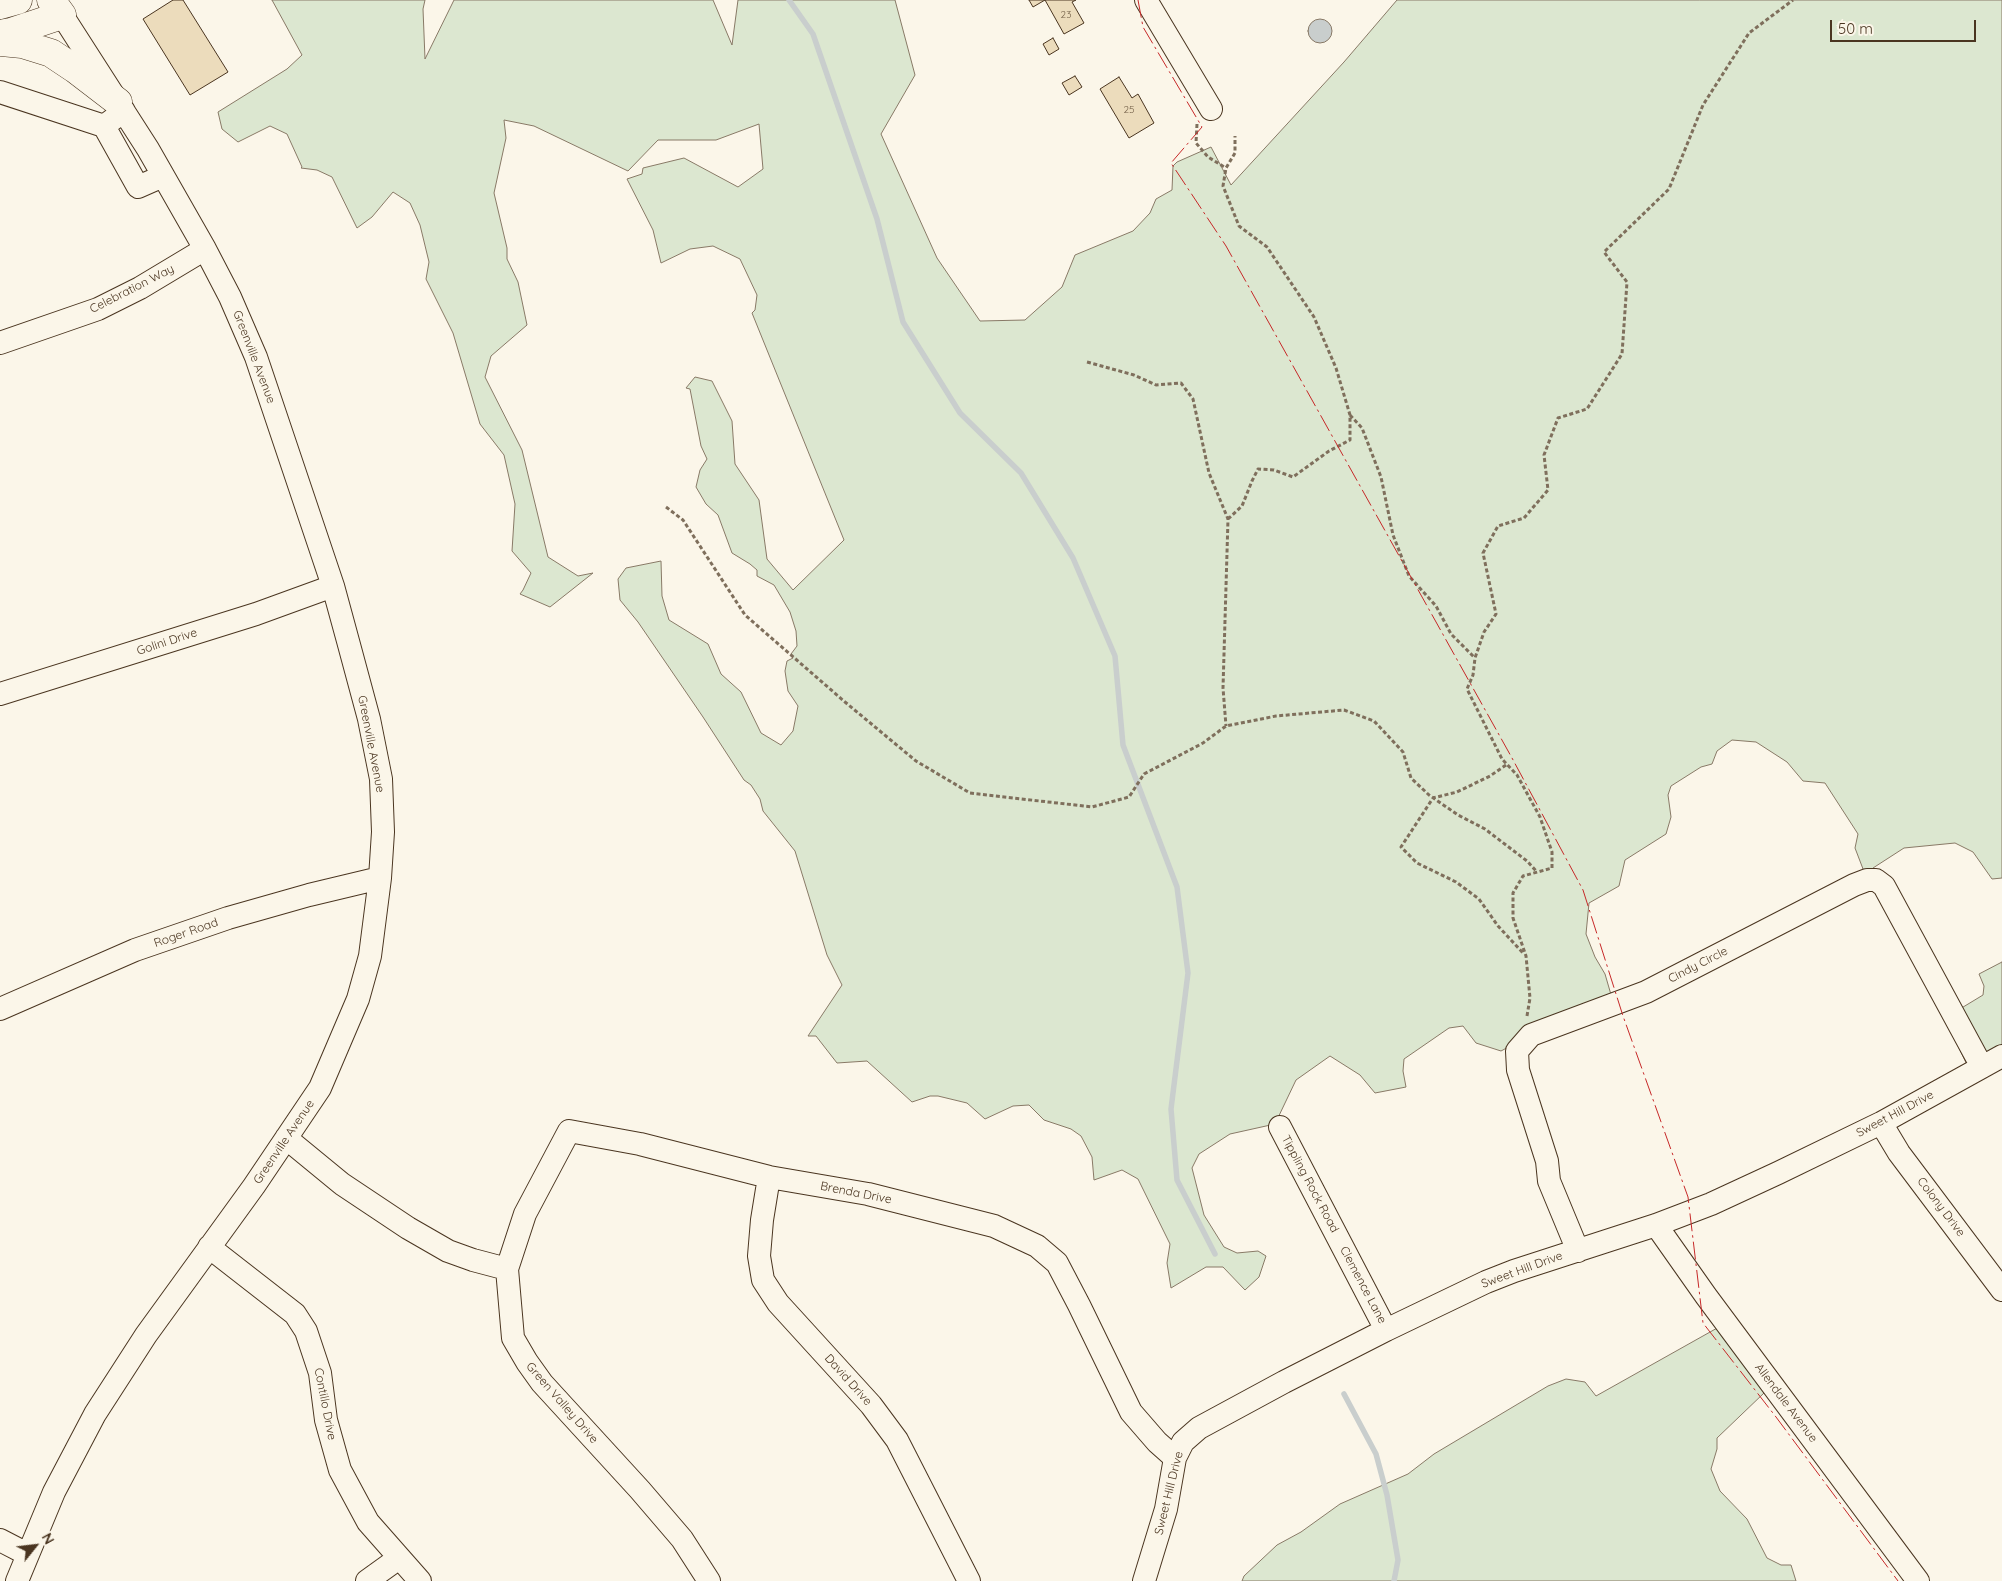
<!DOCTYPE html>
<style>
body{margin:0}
#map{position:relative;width:2002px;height:1581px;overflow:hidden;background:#fbf6e9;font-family:Quicksand,sans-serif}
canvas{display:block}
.north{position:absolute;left:10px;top:1521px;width:50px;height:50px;-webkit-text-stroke:4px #fbf6e9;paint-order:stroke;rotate:61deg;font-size:14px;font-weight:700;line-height:20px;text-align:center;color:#4a3520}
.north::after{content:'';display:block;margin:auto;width:18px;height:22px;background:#4a3520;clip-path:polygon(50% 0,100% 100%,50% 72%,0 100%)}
.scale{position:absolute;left:1830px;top:20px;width:146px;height:22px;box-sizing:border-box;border:2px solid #4a3520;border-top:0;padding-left:6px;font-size:15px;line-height:18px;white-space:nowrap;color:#4a3520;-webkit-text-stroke:4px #fbf6e9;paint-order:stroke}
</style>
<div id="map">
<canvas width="2002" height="1581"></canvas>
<div class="north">N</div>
<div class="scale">50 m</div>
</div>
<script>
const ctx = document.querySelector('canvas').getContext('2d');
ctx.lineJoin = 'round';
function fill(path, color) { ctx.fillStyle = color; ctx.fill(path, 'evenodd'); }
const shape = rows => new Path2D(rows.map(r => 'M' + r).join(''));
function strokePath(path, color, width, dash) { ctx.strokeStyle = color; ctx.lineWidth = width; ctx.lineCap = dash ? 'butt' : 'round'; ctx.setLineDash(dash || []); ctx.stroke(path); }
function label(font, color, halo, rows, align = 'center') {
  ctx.font = font + ' Quicksand,sans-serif'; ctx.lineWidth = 4; ctx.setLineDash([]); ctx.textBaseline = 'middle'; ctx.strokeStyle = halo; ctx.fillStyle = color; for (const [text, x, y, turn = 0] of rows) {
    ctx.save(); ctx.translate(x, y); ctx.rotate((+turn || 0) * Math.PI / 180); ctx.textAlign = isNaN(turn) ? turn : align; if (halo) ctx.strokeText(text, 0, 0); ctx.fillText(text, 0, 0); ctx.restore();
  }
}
const green = shape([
 [272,0,425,0,423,9,425,59,454,0,713,0,732,45,738,0,895,0,915,75,881,134,937,258,980,321,1025,320,1062,287,1075,255,1133,231,1150,213,1156,199,1172,190,1173,166,1177,162,1211,147,1231,185,1344,62,1397,0,2002,0,2002,878,1992,879,1973,852,1955,843,1904,848,1873,868,1868,882,1855,848,1858,834,1825,783,1803,781,1787,762,1756,742,1732,740,1717,751,1712,764,1701,767,1671,786,1668,795,1671,817,1666,834,1625,860,1619,886,1589,903,1586,934,1595,957,1605,974,1614,1005,1516,1043,1501,1051,1476,1043,1463,1026,1449,1028,1404,1059,1403,1071,1406,1087,1375,1093,1360,1075,1330,1056,1296,1080,1275,1124,1230,1134,1199,1154,1192,1168,1204,1215,1224,1247,1237,1253,1258,1251,1266,1256,1259,1277,1245,1290,1223,1267,1206,1267,1171,1288,1167,1263,1170,1244,1138,1179,1122,1170,1094,1180,1092,1157,1081,1136,1071,1129,1044,1120,1029,1105,1013,1106,985,1119,967,1103,938,1096,930,1096,912,1102,867,1061,837,1063,816,1036,808,1036,842,985,827,955,795,851,763,811,760,799,751,785,744,780,703,717,638,622,620,600,618,579,626,568,661,561,662,596,669,620,708,644,721,674,741,692,761,733,781,745,793,731,798,706,788,691,785,671,787,661,793,658,791,654,797,646,796,631,790,612,774,585,757,576,757,570,750,564,732,553,718,515,706,504,696,487,700,470,707,459,701,446,690,389,686,388,695,377,712,381,732,421,735,464,759,500,767,559,793,590,844,540,752,313,755,310,757,295,740,259,713,246,690,249,661,263,653,230,627,179,642,174,643,168,684,158,738,187,763,169,759,124,716,140,658,140,628,171,534,126,504,120,506,138,494,193,507,248,507,259,518,282,527,325,491,356,485,377,522,450,548,557,578,576,593,573,550,607,520,594,523,590,531,573,512,551,515,504,504,455,480,424,453,333,426,279,429,262,420,225,410,203,393,192,372,217,357,228,332,177,317,170,301,168,302,167,287,134,270,126,238,142,222,129,218,112,287,69,302,55,272,0],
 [2002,962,2002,1056,1968,1067,1945,1018,1983,995,1984,986,1979,974,2002,962],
 [1719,1327,1763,1387,1764,1393,1717,1438,1717,1449,1711,1469,1720,1491,1747,1519,1767,1558,1781,1565,1791,1565,1796,1581,1242,1581,1244,1576,1277,1545,1301,1532,1340,1504,1408,1474,1434,1454,1548,1386,1566,1379,1585,1382,1596,1396,1719,1327]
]);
fill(green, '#dce7d0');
strokePath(green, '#887966', 1);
const water = shape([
 '1308 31a12 12 0 1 1 24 0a12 12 0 1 1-24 0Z'
]);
fill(water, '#c9cecd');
strokePath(water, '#887966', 1);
strokePath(shape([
 [789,0,813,34,877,219,903,322,960,413,1021,473,1073,558,1115,656,1123,745,1177,887,1188,973,1171,1109,1177,1180,1215,1254],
 [1344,1394,1376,1454,1387,1495,1398,1560,1394,1581]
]), '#c9cecd', 5.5);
const building = shape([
 [173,0,183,0,228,72,190,95,143,19,173,0],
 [1029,0,1076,0,1072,2,1084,23,1064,34,1045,0,1033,7,1029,0],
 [1053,38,1059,49,1049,55,1043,44,1053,38],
 [1075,76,1082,87,1069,95,1062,83,1075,76],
 [1119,77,1132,98,1138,94,1154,123,1129,138,1100,89,1119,77]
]);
fill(building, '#ecdcbc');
strokePath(building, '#4a3520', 1);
const minor = shape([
 [1146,0,1211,109],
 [0,92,104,126,124,111],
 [104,126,138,187,163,176],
 [0,343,98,309,140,288,205,249],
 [0,694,256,614,333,586],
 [0,1009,135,950,228,918,309,895,380,878],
 [1881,1123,1899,1153,2002,1290],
 [1280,1127,1386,1330],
 [286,1138,342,1184,408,1228,448,1251,473,1260,507,1269,513,1338,527,1362,542,1383,640,1490,682,1539,709,1581],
 [769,1177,762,1220,759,1256,763,1280,778,1303,871,1405,897,1440,969,1581],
 [1656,1225,1706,1296,1918,1581],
 [209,1247,295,1314,306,1331,320,1373,326,1420,340,1470,368,1522,420,1581],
 [1578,1251,1549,1181,1547,1161,1518,1070,1517,1051,1531,1035,1646,992,1854,885,1867,880,1876,880,1884,886,1982,1067],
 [507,1269,525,1214,569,1131,640,1144,769,1177,868,1194,994,1226,1037,1246,1057,1263,1079,1305,1131,1412,1157,1442,1175,1458],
 [0,1540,27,1554],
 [17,1581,54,1492,95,1414,146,1335,254,1186,320,1088,358,999,370,956,380,878,383,832,381,779,369,719,348,641,333,586,256,357,230,297,205,249,148,149,62,15],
 [367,1581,399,1558],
 [1144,1581,1166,1509,1175,1458,1183,1442,1199,1428,1284,1382,1386,1330,1486,1282,1514,1271,1656,1225,1711,1204,1778,1173,1881,1123,2002,1056]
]);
const major = shape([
 [0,5,18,0],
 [0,34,11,32,62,15,51,0],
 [0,42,22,44,51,53,75,69,118,102]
]);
strokePath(minor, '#4a3520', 24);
strokePath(major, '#4a3520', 29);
strokePath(shape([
 [1197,124,1196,143,1208,157,1226,168],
 [1087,362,1134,375,1156,385,1181,383,1193,399,1209,473,1228,519,1223,688,1226,726],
 [1350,415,1362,428,1381,477,1393,535,1409,576,1436,606,1451,634,1475,658],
 [666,507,683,520,745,615,845,702,916,761,970,793,1092,807,1129,797,1144,774,1203,743,1226,726,1276,716,1344,710,1374,721,1403,752,1411,778,1429,795,1458,815,1485,829,1527,861,1537,872],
 [1228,519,1242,506,1252,481,1258,469,1274,470,1293,477,1329,451,1350,440,1350,415,1336,368,1314,317,1267,247,1239,226,1223,186,1226,168,1235,153,1235,136],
 [1506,765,1490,776,1457,792,1433,798,1401,847,1417,863,1456,882,1479,899,1498,926,1524,954],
 [1527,1016,1530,998,1526,956,1513,918,1513,893,1523,876,1552,868,1552,852,1540,817,1517,775,1502,759,1467,689,1473,675,1475,658,1484,632,1496,614,1483,553,1498,526,1524,518,1548,490,1544,455,1558,418,1587,409,1622,354,1627,282,1604,252,1669,189,1703,105,1749,33,1793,0]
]), '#7f6f5c', 3, [4, 2.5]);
strokePath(minor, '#fbf6e9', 22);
strokePath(major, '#fbf6e9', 28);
strokePath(shape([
 [1138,0,1143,27,1202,127,1171,163,1226,246,1512,758,1583,890,1623,1016,1688,1197,1703,1323,1776,1417,1898,1581]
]), '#c62828', 1, [18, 4, 2.5, 4]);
label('10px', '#725f47', null, [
 ["23",1066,15],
 ["25",1129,110]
]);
label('12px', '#4a3520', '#fbf6e9', [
 ["Celebration Way",132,289,-27],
 ["Greenville Avenue",254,357,69],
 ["Golini Drive",167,642,-18],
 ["Greenville Avenue",371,744,79],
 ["Roger Road",186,933,-19],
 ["Cindy Circle",1698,965,-27],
 ["Sweet Hill Drive",1895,1114,-28],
 ["Greenville Avenue",284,1142,-56],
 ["Tippling Rock Road",1310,1184,62],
 ["Brenda Drive",856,1193,11],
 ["Colony Drive",1941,1207,53],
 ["Sweet Hill Drive",1522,1270,-20],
 ["Clemence Lane",1363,1285,62],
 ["David Drive",848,1380,48],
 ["Green Valley Drive",562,1403,49],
 ["Allendale Avenue",1786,1403,53],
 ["Contillo Drive",325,1404,79],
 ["Sweet Hill Drive",1169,1493,-76]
]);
</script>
